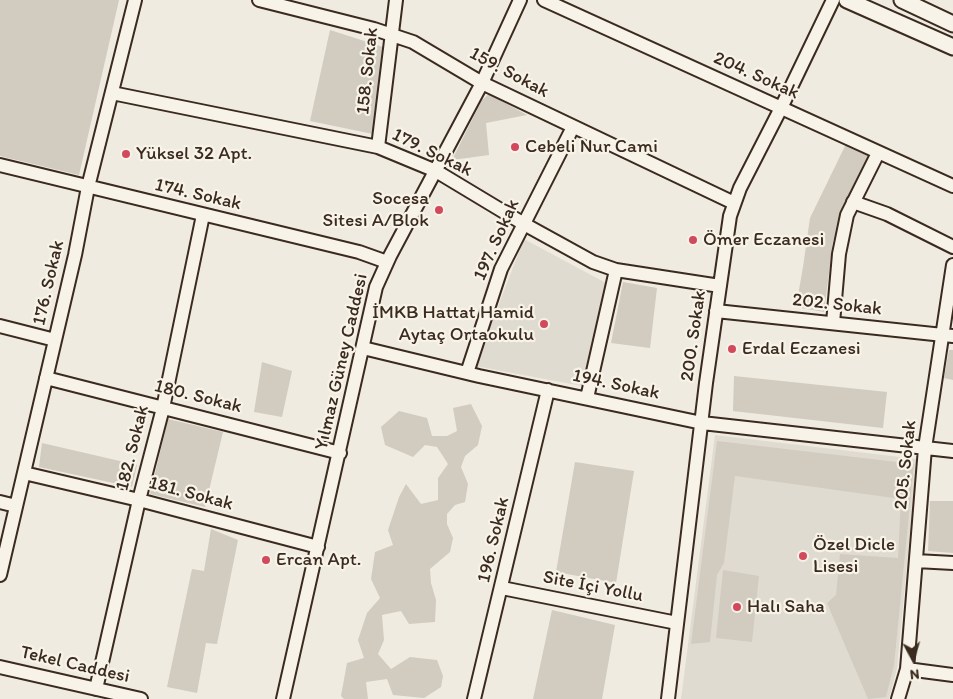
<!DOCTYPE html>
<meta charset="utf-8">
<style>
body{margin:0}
#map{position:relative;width:953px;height:699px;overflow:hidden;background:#efebe0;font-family:Itim,sans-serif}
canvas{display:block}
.north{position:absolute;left:888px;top:634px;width:50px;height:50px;-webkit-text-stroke:4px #f7f3e8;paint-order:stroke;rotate:174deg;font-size:14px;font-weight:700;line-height:20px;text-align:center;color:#3b2a1e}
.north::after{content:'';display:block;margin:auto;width:18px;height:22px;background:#3b2a1e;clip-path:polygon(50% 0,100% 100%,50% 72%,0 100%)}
</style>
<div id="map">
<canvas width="953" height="699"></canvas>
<div class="north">N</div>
</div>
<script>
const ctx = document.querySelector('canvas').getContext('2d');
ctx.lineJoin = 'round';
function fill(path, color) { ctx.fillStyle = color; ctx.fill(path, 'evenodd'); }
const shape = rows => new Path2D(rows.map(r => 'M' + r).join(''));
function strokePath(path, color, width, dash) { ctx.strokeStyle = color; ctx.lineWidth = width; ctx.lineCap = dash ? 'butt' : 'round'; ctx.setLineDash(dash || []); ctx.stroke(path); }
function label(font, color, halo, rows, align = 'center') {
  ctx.font = font + ' Itim,sans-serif'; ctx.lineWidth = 4.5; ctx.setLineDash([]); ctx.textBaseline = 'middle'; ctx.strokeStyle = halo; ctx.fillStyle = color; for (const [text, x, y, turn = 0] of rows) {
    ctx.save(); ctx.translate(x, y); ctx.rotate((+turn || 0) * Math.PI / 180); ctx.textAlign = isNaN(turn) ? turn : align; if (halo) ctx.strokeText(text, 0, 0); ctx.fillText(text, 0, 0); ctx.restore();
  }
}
fill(shape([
 [524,239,606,283,582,386,475,366],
 [715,435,917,459,897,668,889,699,681,699]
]), '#e0dbd0');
fill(shape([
 [0,0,119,0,79,175,0,156],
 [330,30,383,47,373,134,310,121],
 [489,94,527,115,486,123,489,155,452,160,482,100],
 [846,144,870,156,833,241,824,312,796,307,803,267,810,218],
 [623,282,657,288,650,348,611,343],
 [949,350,953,350,953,380,944,378],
 [262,362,292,371,282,417,254,412],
 [734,376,887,392,883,428,733,411],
 [471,404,482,426,478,445,465,456,461,467,468,484,465,502,455,505,447,514,447,524,453,538,450,552,430,569,431,583,436,600,435,622,409,624,401,611,382,615,384,640,378,654,391,669,410,657,437,660,443,676,441,687,424,698,393,695,387,679,366,682,368,699,344,699,341,696,347,663,364,658,358,640,367,613,380,598,371,579,375,552,393,545,388,530,399,497,406,484,421,504,438,500,438,478,448,464,437,447,425,445,413,457,385,445,381,427,399,411,427,418,432,436,447,436,457,431,453,408],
 [168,419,223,432,205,507,150,494],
 [717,441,914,464,894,665,886,697,868,699,827,603,836,595,840,554,898,558,901,499,735,476,724,563,717,575,710,642,691,644],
 [42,443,137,465,132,487,39,467],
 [575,462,634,471,616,583,556,572],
 [930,501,953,501,953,553,928,551],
 [211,529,238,540,217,644,206,643,197,693,167,687,192,569,204,571],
 [723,570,759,576,752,642,716,638],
 [552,610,615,625,602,699,533,699]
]), '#d1cbc0');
const minor = shape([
 [259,0,374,29,413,42,482,83,734,203],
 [544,0,953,186],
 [112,93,378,147,436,171,524,224,593,262,616,270,720,286],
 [378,147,396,0],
 [0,165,359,252,387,262],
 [853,202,887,214,953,247],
 [716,311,953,336],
 [833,323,839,254,847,215,878,153],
 [0,326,55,340],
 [363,348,479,376,702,423,953,451],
 [467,373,501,269,573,127],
 [46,378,340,453],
 [587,398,616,270],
 [24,473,139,500,318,547],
 [0,502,16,506],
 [916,561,953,563],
 [0,575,75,255,88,187,135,0],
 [502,588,677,623],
 [0,667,141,699],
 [907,669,953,675],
 [96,689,139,500,163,408,203,215],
 [283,699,376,287,390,256,482,83,520,0],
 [474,699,548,390],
 [668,699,706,383,730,216,740,188,781,108,833,0],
 [898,699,907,669,925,448,953,265]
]);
const major = shape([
 [847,0,953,47],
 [902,0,953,24]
]);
strokePath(minor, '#3b2a1e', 16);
strokePath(major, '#3b2a1e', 19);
strokePath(minor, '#f7f3e8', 12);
strokePath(major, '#f7f3e8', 15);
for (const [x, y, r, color] of [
 [515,147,5,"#d1495b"],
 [126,154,5,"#d1495b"],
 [439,210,5,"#d1495b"],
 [693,240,5,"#d1495b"],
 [544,324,5,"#d1495b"],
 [732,349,5,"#d1495b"],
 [803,556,5,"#d1495b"],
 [266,560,5,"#d1495b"],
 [737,607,5,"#d1495b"]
]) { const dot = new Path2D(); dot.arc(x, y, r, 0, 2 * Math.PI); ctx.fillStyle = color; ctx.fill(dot); strokePath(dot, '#f7f3e8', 2); }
label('19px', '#3b2a1e', '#f7f3e8', [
 ["158. Sokak",368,71,-84],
 ["159. Sokak",509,73,28],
 ["204. Sokak",756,76,24],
 ["179. Sokak",432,153,26],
 ["174. Sokak",198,195,13],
 ["197. Sokak",497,240,-66],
 ["176. Sokak",49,283,-77],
 ["202. Sokak",837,305,6],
 ["200. Sokak",694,336,-82],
 ["Yılmaz Güney Caddesi",342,362,-77],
 ["194. Sokak",616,385,12],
 ["180. Sokak",198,397,14],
 ["182. Sokak",133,448,-76],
 ["205. Sokak",906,465,-84],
 ["181. Sokak",191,494,15],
 ["196. Sokak",494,540,-77],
 ["Site İçi Yollu",593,587,11],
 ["Tekel Caddesi",75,665,13]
]);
label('19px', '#3b2a1e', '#f7f3e8', [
 ["Cebeli Nur Cami",525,147],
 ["Yüksel 32 Apt.",136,154],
 ["Socesa",429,199,"right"],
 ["Sitesi A/Blok",429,221,"right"],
 ["Ömer Eczanesi",703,240],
 ["İMKB Hattat Hamid",534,313,"right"],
 ["Aytaç Ortaokulu",534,335,"right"],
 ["Erdal Eczanesi",742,349],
 ["Özel Dicle",813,545],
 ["Lisesi",813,567],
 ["Ercan Apt.",276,560],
 ["Halı Saha",747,607]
], 'left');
</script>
